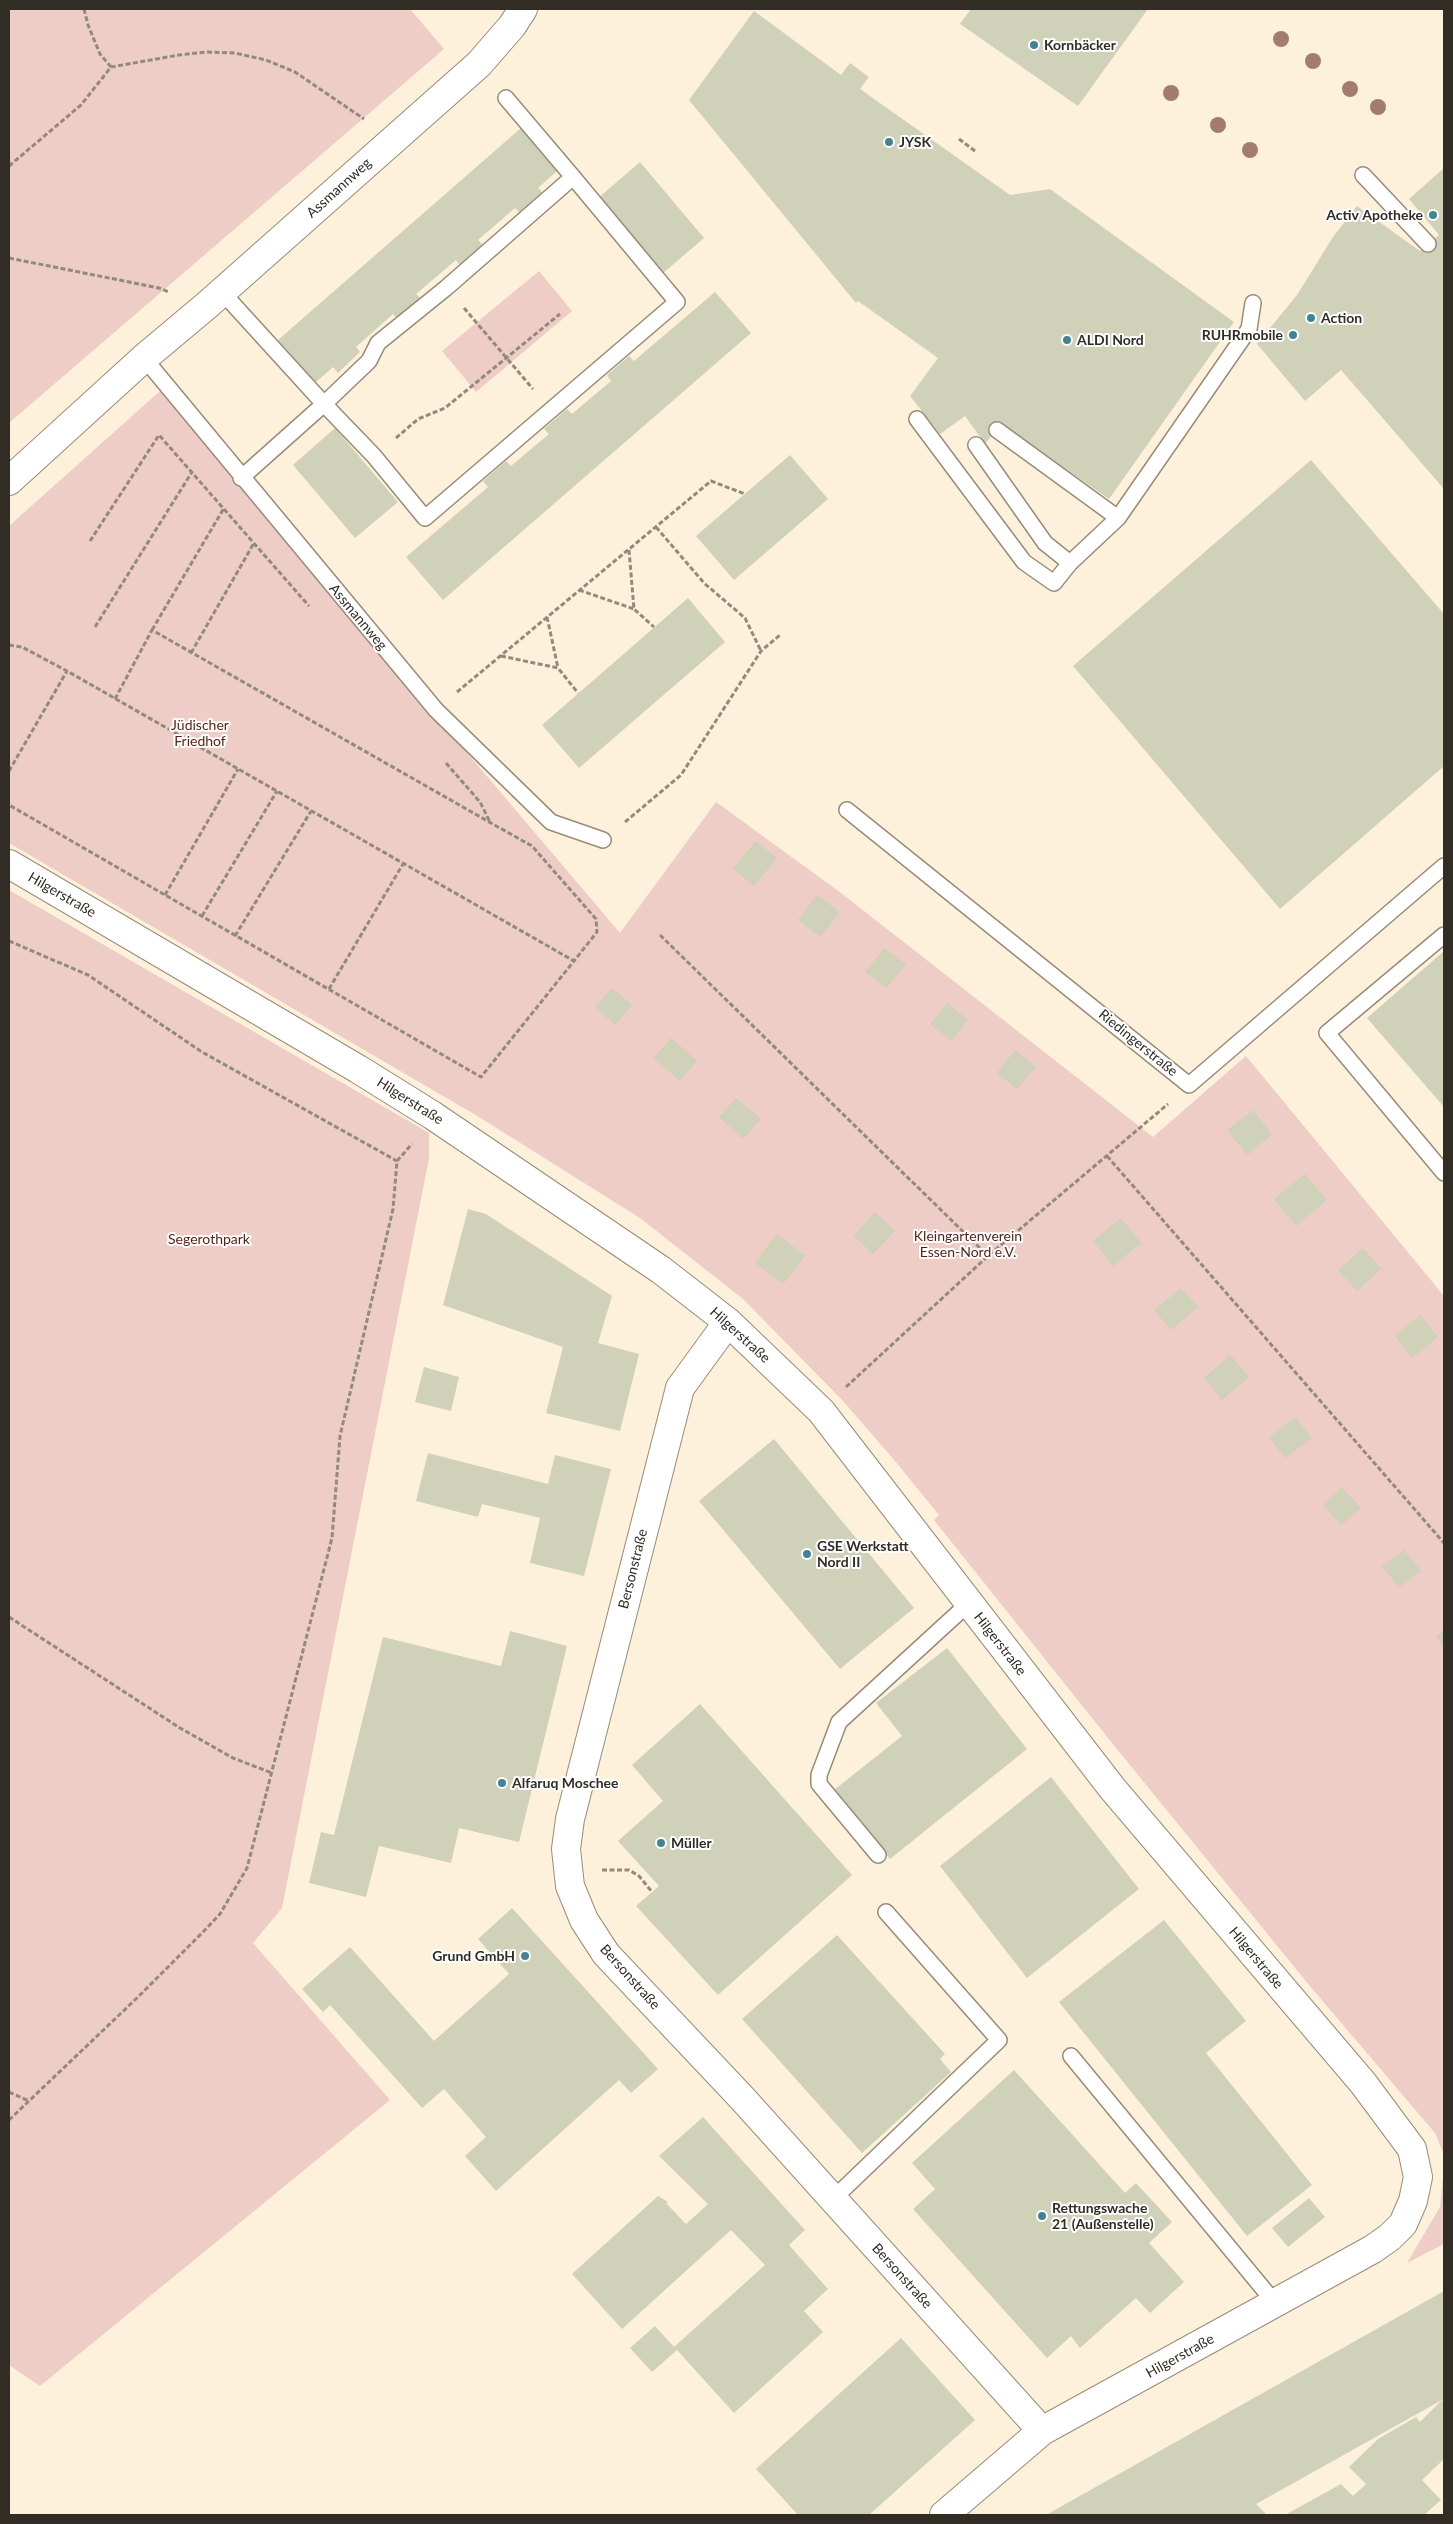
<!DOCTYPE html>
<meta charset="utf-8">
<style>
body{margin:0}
#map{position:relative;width:1453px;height:2524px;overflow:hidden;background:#fdf1db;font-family:Lato,sans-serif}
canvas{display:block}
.frame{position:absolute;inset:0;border:10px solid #312c24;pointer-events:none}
</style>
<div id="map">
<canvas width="1453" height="2524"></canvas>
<div class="frame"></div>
</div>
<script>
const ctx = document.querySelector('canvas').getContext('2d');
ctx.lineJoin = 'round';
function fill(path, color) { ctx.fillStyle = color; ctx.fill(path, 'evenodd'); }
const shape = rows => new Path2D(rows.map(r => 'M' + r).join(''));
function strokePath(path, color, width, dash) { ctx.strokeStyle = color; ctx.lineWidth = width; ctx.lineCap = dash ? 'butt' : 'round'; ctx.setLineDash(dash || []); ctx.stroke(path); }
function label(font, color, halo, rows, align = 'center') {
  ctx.font = font + ' Lato,sans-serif'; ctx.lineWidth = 4; ctx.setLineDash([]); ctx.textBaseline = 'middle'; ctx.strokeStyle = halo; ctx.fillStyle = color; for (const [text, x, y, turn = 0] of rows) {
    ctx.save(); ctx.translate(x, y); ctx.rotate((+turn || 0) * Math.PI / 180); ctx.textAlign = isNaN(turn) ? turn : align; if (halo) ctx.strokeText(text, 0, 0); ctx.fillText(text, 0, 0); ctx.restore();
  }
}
fill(shape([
 [9,9,410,9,444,49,9,423],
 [539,271,572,311,476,392,442,351],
 [160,391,620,933,716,802,841,893,1153,1137,1246,1056,1444,1296,1444,2155,1435,2133,1309,1985,1108,1738,934,1520,939,1515,895,1461,844,1402,743,1299,640,1218,474,1114,9,843,9,526],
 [9,890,429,1133,429,1158,282,1908,253,1943,390,2100,40,2386,9,2365],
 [1444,2166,1444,2244,1407,2263,1440,2207]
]), '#edcdc6');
fill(shape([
 [971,9,1148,9,1078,106,960,24],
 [754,11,841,75,850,63,869,77,860,89,1010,195,1050,189,1234,322,1109,499,1001,424,985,444,965,416,940,434,910,396,938,358,858,301,856,303,689,100],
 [521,128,557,171,538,188,543,193,520,213,515,208,478,240,483,245,460,266,456,260,416,294,421,299,398,320,393,314,356,347,360,352,338,373,333,367,315,383,278,340],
 [640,162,704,238,662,274,597,199],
 [1444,168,1444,489,1341,370,1305,401,1257,344,1297,295,1333,237,1357,206,1420,251,1439,235,1409,199],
 [715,292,751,333,443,600,406,557,488,487,483,481,506,461,511,466,549,434,544,429,567,409,572,414,611,381,607,375,629,356,634,361],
 [335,428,398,502,355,538,293,465],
 [790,455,828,499,734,580,696,536],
 [1311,460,1444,614,1444,766,1280,909,1073,666],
 [688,598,725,642,579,768,542,725],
 [756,841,777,858,754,886,733,869],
 [817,895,840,912,820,937,798,920],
 [884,948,906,964,886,988,865,972],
 [1444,951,1444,1107,1367,1018],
 [612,988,632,1005,615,1025,595,1007],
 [947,1003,968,1020,951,1041,930,1024],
 [671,1038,697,1061,680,1081,654,1058],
 [1015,1050,1036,1067,1017,1089,997,1073],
 [736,1098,761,1119,743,1139,719,1117],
 [1253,1110,1272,1135,1247,1155,1227,1130],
 [1305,1174,1327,1200,1296,1226,1274,1199],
 [468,1209,486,1214,612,1296,598,1343,639,1354,620,1431,546,1413,563,1347,443,1305],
 [875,1212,895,1231,873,1254,854,1236],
 [1121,1218,1141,1243,1113,1266,1093,1241],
 [777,1234,805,1256,783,1284,755,1263],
 [1363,1248,1381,1269,1357,1291,1338,1270],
 [1181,1288,1198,1307,1171,1330,1154,1310],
 [1420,1315,1438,1337,1412,1358,1395,1336],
 [1230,1355,1249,1377,1222,1400,1204,1378],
 [424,1367,459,1377,451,1411,415,1402],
 [1295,1417,1312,1438,1285,1458,1269,1437],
 [774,1439,914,1608,840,1669,699,1501],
 [428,1453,548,1484,555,1455,611,1469,584,1576,530,1563,540,1518,482,1504,478,1517,416,1501],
 [1342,1487,1361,1508,1341,1525,1323,1505],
 [1404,1550,1421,1571,1399,1587,1382,1566],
 [1444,1630,1444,1647,1436,1637],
 [510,1631,567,1646,519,1842,459,1828,451,1863,379,1846,366,1897,309,1883,321,1832,334,1835,383,1637,501,1666],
 [947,1648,1027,1749,890,1859,834,1790,902,1736,876,1703],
 [700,1704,852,1875,718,1995,636,1906,659,1886,618,1841,663,1801,632,1765],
 [1051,1777,1139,1889,1027,1978,940,1866],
 [512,1908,658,2069,631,2093,619,2080,496,2191,465,2156,486,2137,444,2089,422,2108,330,2005,323,2012,302,1989,350,1947,434,2041,509,1974,478,1939],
 [1164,1920,1246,2021,1206,2053,1312,2185,1247,2236,1059,2002],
 [837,1935,945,2054,940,2059,951,2072,862,2153,742,2019],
 [1014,2070,1125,2193,1136,2183,1172,2222,1149,2243,1184,2282,1150,2313,1136,2298,1080,2348,1071,2336,1047,2358,913,2209,935,2189,912,2163],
 [703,2117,805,2230,789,2245,828,2289,804,2311,823,2332,734,2413,677,2350,652,2372,630,2348,655,2326,674,2347,765,2265,731,2230,622,2329,572,2274,658,2196,668,2202,666,2203,686,2224,708,2204,659,2156],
 [1309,2198,1325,2217,1288,2247,1272,2228],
 [1444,2291,1444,2399,1442,2400,1444,2403,1444,2459,1422,2480,1441,2500,1424,2515,1285,2515,1341,2484,1353,2496,1366,2484,1349,2467,1378,2439,1416,2417,1420,2422,1442,2400,1256,2504,1267,2515,1046,2515],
 [901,2338,975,2420,869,2515,798,2515,756,2469]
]), '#d0d1b9');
const lane = shape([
 [506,98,573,177,677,302,425,518,374,456,324,404,369,361,378,343,446,288,573,177],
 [1363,175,1428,244],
 [222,292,324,404,241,478],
 [144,358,436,710,551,822,603,840],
 [917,419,1024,562,1054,583,1070,563,1118,518,1249,329,1253,303],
 [997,430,1118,518],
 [976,445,1045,543,1070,563],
 [847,810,1189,1085,1444,866],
 [1444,935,1327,1033,1444,1173],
 [878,1855,819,1784,819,1775,839,1722,969,1603],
 [1071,2056,1275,2303],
 [833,2199,999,2040,886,1912]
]);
const street = shape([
 [9,481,144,358,206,306,479,64,512,26,523,9],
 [9,864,358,1069,432,1115,661,1270,728,1322,821,1411,1112,1788,1363,2083,1412,2149,1418,2177,1413,2201,1403,2224,1390,2237,1373,2249,1042,2431,944,2515],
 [728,1322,680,1388,570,1819,566,1849,570,1886,584,1920,606,1954,742,2098,1042,2431]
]);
strokePath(lane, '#978c78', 18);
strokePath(street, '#978c78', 30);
strokePath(shape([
 [84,9,88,25,100,54,111,67],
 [959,139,975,151],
 [9,166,81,105,111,67,179,55,206,52,235,53,266,60,295,72,364,119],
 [9,258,159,288,169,292],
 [464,308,533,389],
 [396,438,418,419,445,408,560,314],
 [656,527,704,583,745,618,761,651],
 [90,541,159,435,309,606],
 [629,550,634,609,654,627],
 [579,590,634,609],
 [547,617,558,668],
 [95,627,192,472],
 [152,630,224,508],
 [9,645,22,647,67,671,574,961,481,1077,9,805],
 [191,653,254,543],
 [501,656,558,668,578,693],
 [457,692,711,481,745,494],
 [115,699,152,630,491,823,532,846,596,919,597,932,574,961],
 [446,763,480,802,490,822],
 [9,771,67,671],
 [625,822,681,775,761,651,780,635],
 [165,895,238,769],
 [202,916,277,791],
 [660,935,988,1256],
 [235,936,311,811],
 [9,941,88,975,202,1052,397,1161],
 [329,989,403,864],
 [1107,1156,1444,1543],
 [846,1387,988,1256,1168,1104],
 [9,1617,180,1728,233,1758,272,1773],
 [602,1870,629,1870,639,1876,652,1892],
 [9,2092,29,2101],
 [9,2120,138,1997,203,1932,220,1914,247,1868,332,1538,340,1436,393,1209,397,1161,412,1144]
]), '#928a7b', 3, [5, 2.5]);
strokePath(lane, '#fff', 15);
strokePath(street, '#fff', 28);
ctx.fillStyle = '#a27d6e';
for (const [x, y] of [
 [1281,39],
 [1313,61],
 [1350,89],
 [1171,93],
 [1378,107],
 [1218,125],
 [1250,150]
]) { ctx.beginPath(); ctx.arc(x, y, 8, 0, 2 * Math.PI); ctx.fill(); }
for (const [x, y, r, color] of [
 [1034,45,5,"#408591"],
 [889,142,5,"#408591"],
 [1433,215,5,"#408591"],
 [1311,318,5,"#408591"],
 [1293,335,5,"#408591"],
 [1067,340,5,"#408591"],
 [807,1554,5,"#408591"],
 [502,1783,5,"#408591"],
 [661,1843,5,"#408591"],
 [525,1956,5,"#408591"],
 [1042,2216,5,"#408591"]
]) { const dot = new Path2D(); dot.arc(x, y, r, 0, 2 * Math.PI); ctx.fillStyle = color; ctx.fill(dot); strokePath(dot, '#fff', 2); }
label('bold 14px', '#312c24', '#fff', [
 ["Kornbäcker",1044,45],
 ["JYSK",899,142],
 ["Activ Apotheke",1423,215,"right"],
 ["Action",1321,318],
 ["RUHRmobile",1283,335,"right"],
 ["ALDI Nord",1077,340],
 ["GSE Werkstatt",817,1546],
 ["Nord II",817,1562],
 ["Alfaruq Moschee",512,1783],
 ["Müller",671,1843],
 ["Grund GmbH",515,1956,"right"],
 ["Rettungswache",1052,2208],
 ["21 (Außenstelle)",1052,2224]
], 'left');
label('14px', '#312c24', '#fff', [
 ["Assmannweg",339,188,-42],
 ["Assmannweg",358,617,50],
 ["Hilgerstraße",62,895,30],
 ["Riedingerstraße",1138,1043,39],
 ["Hilgerstraße",410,1101,32],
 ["Hilgerstraße",740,1335,42],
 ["Bersonstraße",633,1569,-76],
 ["Hilgerstraße",1000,1644,52],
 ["Hilgerstraße",1256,1958,50],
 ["Bersonstraße",630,1977,48],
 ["Bersonstraße",902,2276,48],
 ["Hilgerstraße",1180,2356,-29]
]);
label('14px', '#571e14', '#fff', [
 ["Jüdischer",200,725],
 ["Friedhof",200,741],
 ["Kleingartenverein",968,1236],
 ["Essen-Nord e.V.",968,1252],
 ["Segerothpark",209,1239]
]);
</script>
